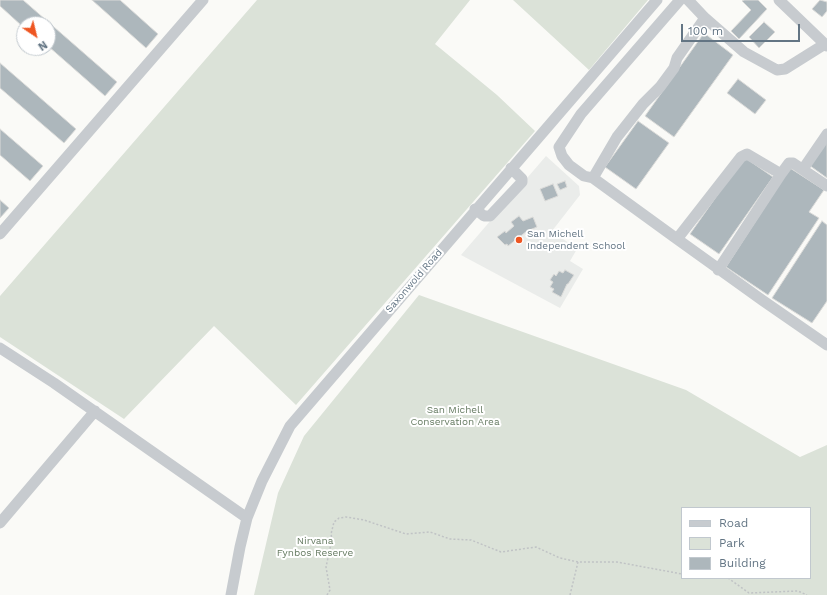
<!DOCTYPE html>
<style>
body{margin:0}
#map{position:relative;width:827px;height:595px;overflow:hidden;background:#fafaf7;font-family:"Work Sans",sans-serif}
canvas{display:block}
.legend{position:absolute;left:681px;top:507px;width:130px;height:72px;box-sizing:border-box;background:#fff;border:1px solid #c1c8ce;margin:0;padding:5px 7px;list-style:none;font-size:12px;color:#637584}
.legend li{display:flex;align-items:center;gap:8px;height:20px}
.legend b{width:20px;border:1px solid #c1c8ce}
.north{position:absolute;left:16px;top:16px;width:40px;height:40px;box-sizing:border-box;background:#fff;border:1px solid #c1c8ce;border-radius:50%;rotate:145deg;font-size:11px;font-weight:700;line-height:16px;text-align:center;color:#637584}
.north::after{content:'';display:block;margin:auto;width:14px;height:18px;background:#ee5622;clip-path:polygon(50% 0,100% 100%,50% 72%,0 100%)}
.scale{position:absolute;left:681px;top:24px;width:119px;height:18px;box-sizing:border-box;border:2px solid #637584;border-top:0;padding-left:5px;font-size:12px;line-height:14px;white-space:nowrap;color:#637584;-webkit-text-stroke:3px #fff;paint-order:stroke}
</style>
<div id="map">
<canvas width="827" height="595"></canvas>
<ul class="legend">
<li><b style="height:5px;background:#c7cbcf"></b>Road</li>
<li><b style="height:11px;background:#dbe2d8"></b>Park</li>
<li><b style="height:11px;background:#adb7bc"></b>Building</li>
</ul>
<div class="north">N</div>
<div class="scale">100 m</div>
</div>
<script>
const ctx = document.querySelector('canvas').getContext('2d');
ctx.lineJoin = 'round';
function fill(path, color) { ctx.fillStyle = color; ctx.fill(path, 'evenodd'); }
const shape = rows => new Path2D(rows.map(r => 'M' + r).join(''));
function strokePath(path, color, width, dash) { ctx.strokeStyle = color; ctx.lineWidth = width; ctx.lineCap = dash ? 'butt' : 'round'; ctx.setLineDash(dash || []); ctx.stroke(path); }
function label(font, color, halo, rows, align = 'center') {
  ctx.font = font + ' "Work Sans",sans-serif'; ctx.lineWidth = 4; ctx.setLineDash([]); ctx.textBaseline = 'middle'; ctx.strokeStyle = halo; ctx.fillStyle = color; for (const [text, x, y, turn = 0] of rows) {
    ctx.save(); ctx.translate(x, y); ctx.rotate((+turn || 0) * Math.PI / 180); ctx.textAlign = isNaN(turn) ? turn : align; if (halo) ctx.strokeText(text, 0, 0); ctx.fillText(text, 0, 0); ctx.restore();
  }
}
fill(shape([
 [546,156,579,186,580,195,552,231,577,249,570,261,583,269,560,308,461,255]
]), '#eaecea');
fill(shape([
 [257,0,470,0,435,44,497,95,535,131,296,405,214,326,124,419,0,337,0,296],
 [513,0,648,0,589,70],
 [419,295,686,390,800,457,827,445,827,595,254,595,278,493,304,436],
 [682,508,810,508,810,578,682,578]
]), '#dbe2d8');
const building = shape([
 [0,0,23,0,117,82,105,96,48,46,48,24,24,24,22,26,0,6,0,0],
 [92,0,120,0,158,34,146,48,92,0],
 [744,0,758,0,767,9,739,39,731,31,751,10,742,1,744,0],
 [820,0,827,2,827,11,822,17,812,9,820,0],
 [764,22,775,32,759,48,749,37,764,22],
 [704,33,733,55,674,137,645,116,704,33],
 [0,63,76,129,64,143,0,88,0,63],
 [738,79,766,100,755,114,727,93,738,79],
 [638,121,669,143,636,189,605,167,638,121],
 [0,129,43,166,30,181,0,155,0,129],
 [827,139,827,178,809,165,827,139],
 [744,157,773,177,719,254,690,234,744,157],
 [790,168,824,190,809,212,819,218,768,295,726,267,790,168],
 [565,181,567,187,560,190,557,184,565,181],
 [553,184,558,196,545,201,540,189,553,184],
 [0,200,9,208,0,218,0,200],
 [519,216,523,221,533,217,537,227,527,231,508,246,507,244,505,245,497,237,505,231,506,233,514,226,511,222,519,216],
 [822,221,827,225,827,301,812,323,772,298,822,221],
 [565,270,574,275,568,284,567,284,561,297,552,292,554,289,550,287,553,282,550,280,554,274,556,276,559,271,563,273,565,270]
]);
fill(building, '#adb7bc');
strokePath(building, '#dbdbd9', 1);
strokePath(shape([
 [728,578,749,593,798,591,807,595],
 [327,595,330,590,326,567,332,539,331,534,334,522,339,518,346,517,364,520,406,534,430,532,450,539,471,540,501,552,536,547,560,558,578,562,617,562,682,574],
 [570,595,578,562]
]), '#c0c3c5', 1.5, [2, 2]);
strokePath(shape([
 [688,0,705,18],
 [779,0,827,46],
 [803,169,827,134],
 [593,178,584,176,569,165,562,156,559,147,581,114,680,0],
 [827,186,793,163,789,163,781,174,747,154,741,157,677,239,762,300,827,345],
 [475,209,484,216,490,216,522,182,522,179,511,168],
 [0,234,203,0],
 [677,239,593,178,617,137,643,104,660,87,674,68,677,58,705,18,744,52,777,70,785,69,825,44],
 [718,270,781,174],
 [0,348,54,383,247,518],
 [0,523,95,411],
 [231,595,240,547,247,518,262,481,290,426,657,0]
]), '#c7cbcf', 11);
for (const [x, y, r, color] of [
 [519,240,4,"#ee5622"]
]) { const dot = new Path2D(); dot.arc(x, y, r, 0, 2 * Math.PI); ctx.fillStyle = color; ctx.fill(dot); strokePath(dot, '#fff', 1.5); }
label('10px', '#637584', '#fff', [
 ["San Michell",527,234],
 ["Independent School",527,246]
], 'left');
label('10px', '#637584', '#fff', [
 ["Saxonwold Road",414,281,-49]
]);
label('10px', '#667b62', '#fff', [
 ["San Michell",455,410],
 ["Conservation Area",455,422],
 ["Nirvana",315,541],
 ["Fynbos Reserve",315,553]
]);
</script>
